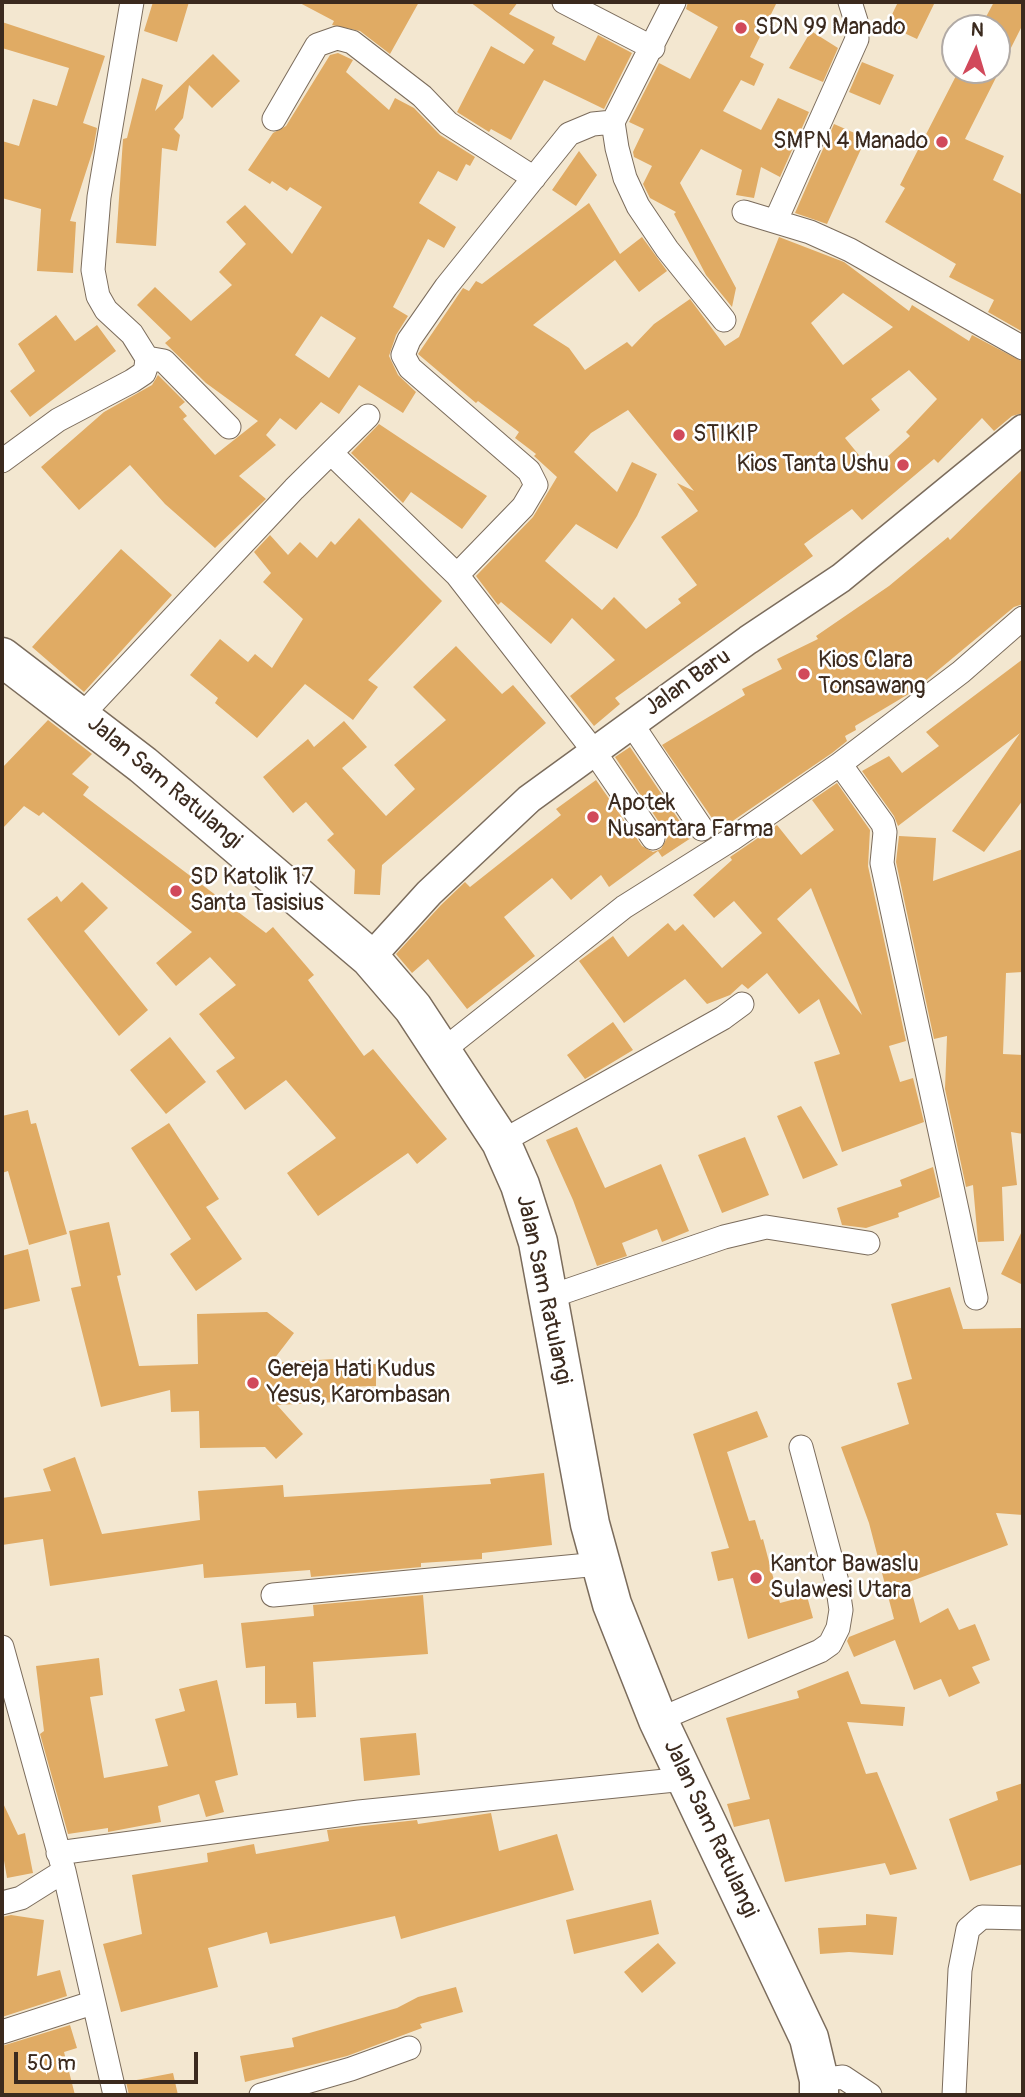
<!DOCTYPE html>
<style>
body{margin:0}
#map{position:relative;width:1025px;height:2097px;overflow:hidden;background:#f3e7d0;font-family:Pangolin,sans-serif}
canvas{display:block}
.frame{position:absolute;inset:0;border:4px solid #3b2a1e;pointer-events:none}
.north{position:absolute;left:941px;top:14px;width:70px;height:70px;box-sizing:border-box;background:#fff;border:2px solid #b1aaa5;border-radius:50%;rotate:4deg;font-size:19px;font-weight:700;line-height:28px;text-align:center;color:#3b2a1e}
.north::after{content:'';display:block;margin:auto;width:24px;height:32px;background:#d1495b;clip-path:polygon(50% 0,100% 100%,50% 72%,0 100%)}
.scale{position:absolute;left:14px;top:2052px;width:184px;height:32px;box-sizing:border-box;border:4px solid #3b2a1e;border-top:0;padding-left:9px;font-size:21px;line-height:24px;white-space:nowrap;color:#3b2a1e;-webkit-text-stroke:5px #fff;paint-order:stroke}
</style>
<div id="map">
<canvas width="1025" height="2097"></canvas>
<div class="frame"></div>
<div class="north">N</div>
<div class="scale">50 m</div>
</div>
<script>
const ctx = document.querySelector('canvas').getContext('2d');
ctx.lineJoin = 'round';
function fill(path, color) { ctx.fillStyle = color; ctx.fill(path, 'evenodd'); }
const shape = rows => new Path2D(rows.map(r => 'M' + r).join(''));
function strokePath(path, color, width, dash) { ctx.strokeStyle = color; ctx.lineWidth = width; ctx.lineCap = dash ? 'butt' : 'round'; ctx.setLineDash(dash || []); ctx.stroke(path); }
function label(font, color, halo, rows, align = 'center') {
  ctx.font = font + ' Pangolin,sans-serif'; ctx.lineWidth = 5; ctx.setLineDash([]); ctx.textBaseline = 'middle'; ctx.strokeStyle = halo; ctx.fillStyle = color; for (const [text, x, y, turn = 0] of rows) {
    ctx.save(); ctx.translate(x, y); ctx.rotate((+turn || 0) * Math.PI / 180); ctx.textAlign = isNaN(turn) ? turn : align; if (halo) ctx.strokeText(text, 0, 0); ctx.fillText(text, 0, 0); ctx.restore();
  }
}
fill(shape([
 [153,2,189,2,177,42,144,31],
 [298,2,419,2,390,54,360,31,332,25,334,21],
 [470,2,518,2,509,14,555,37,552,44,585,61,598,35,632,53,604,109,544,80,511,140,491,129,489,132,457,112,491,46,524,64,534,50],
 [688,2,777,2,750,57,764,64,754,86,741,80,723,111,761,130,778,98,809,112,780,177,761,167,754,198,736,195,742,170,701,149,680,183,736,288,732,307,706,275,674,214,676,212,650,198,643,184,652,166,634,157,633,152,644,129,629,122,659,63,690,79,718,27,686,9],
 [898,2,935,2,917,39,887,25],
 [994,2,1023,2,1023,24,965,139,1004,156,993,180,1023,195,1023,332,988,312,994,300,949,277,956,264,885,222,905,188,900,185,959,70,997,70,997,28,980,28],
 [2,22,105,56,83,123,97,128,93,150,70,221,76,222,73,273,37,271,41,209,2,198,2,141,19,146,33,99,57,106,69,68,2,48],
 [811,31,838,48,823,82,789,68],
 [338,53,353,60,346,72,389,110,395,98,414,108,440,135,475,157,470,166,466,164,457,181,438,171,419,203,456,227,444,248,428,239,393,307,408,316,396,335,389,356,398,375,416,392,403,413,359,385,339,414,321,402,296,430,280,418,266,435,276,445,239,476,266,499,215,548,165,504,130,465,79,510,41,467,104,412,152,385,158,375,185,402,179,407,187,416,183,419,215,455,258,421,206,383,165,343,171,338,137,305,155,287,191,321,232,285,219,272,246,244,226,222,245,205,292,254,322,207,290,187,287,191,272,181,270,184,248,170,273,133,286,126,330,55],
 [321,316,356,338,329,378,295,355],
 [213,54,240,81,212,108,189,85,183,118,174,129,180,135,177,151,162,148,156,246,116,243,123,139,127,138,142,78,163,85,155,111],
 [862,62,894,75,880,105,849,92],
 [834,124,866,138,827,224,795,213],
 [579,151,597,175,576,206,552,190],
 [589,203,620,254,642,237,667,271,639,292,615,260,533,325,569,348,585,370,627,342,632,347,654,324,690,299,725,346,739,337,779,237,844,262,909,311,912,305,969,341,972,335,1023,362,1023,413,1012,416,994,431,982,418,938,463,934,459,862,520,852,509,804,544,813,556,615,698,620,704,594,726,570,696,615,660,572,618,551,644,501,602,498,605,476,576,533,517,557,477,534,456,536,454,515,438,519,432,478,401,476,403,418,354,463,288,469,291,476,281,482,284],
 [843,293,893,327,843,365,811,323],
 [909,370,937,399,906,432,910,436,872,471,845,438,880,410,871,399],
 [628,410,694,491,677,483,698,511,661,537,697,585,678,599,681,603,646,629,614,597,602,610,545,561,576,524,617,549,637,516,657,474,632,462,617,492,574,452,591,433],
 [56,315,75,341,97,325,116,351,30,417,10,391,35,371,18,344],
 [379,424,487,496,462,529,411,492,403,503,351,453],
 [1023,469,1023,604,1014,607,912,692,855,726,856,730,845,736,847,741,832,753,715,833,714,821,662,745,745,695,742,689,782,669,777,659,818,639,816,636,889,586,948,537,950,540],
 [359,518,442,601,368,680,378,687,353,720,305,684,257,738,215,703,218,698,190,675,220,639,248,662,255,654,272,668,303,619,263,582,271,573,254,552,270,535,288,555,300,542,317,558,331,541,335,545],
 [121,549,172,595,84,692,32,647],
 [456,646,502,694,513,685,546,723,382,865,380,895,354,894,355,870,327,840,334,834,306,802,293,813,263,777,308,739,314,747,344,721,367,747,342,768,386,816,415,789,394,765,446,720,413,687],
 [1023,659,1023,800,984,852,952,831,1020,733,898,826,894,816,862,771,889,756,902,773,939,746,926,732],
 [48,720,92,754,72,774,89,787,83,795,266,933,273,927,314,975,308,980,364,1056,373,1049,447,1139,417,1164,408,1153,318,1216,287,1173,336,1138,286,1080,245,1110,216,1071,235,1058,199,1014,236,985,210,957,176,986,156,963,192,932,43,812,39,816,24,806,2,829,2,768],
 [630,747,691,838,662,857,658,851,609,887,601,875,571,900,552,878,504,917,535,956,467,1009,428,959,412,973,396,954,441,905,465,882,470,887,561,815,556,809,596,780,642,846,653,852,661,849,667,838,665,831,615,757],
 [837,783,870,830,868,866,906,1041,889,1046,900,1082,913,1078,924,1122,842,1152,814,1062,840,1054,819,999,799,1014,767,973,748,989,742,984,730,995,707,1004,685,979,624,1023,579,961,613,936,628,957,668,923,675,931,683,924,722,968,762,933,734,901,714,918,693,895,732,860,730,857,777,825,801,855,834,830,812,800],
 [811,888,862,1015,777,919],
 [899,836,936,838,933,881,1023,849,1023,972,1006,973,1003,1054,1023,1055,1023,1134,1011,1132,1017,1185,1002,1187,1004,1241,978,1242,973,1185,966,1187,945,1089,947,1036,934,1039,896,862],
 [82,882,108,908,84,931,148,1010,119,1036,27,919,57,896,61,902],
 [613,1022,633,1050,585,1079,567,1055],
 [170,1037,206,1082,166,1114,130,1070],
 [801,1106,838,1165,803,1179,777,1116],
 [28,1110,31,1124,36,1123,67,1234,29,1245,8,1171,2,1173,2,1116],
 [169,1123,219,1199,206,1207,242,1259,196,1291,170,1254,191,1239,131,1148],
 [577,1127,605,1188,661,1164,689,1231,662,1242,657,1229,622,1243,627,1256,597,1266,573,1200,546,1140],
 [745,1137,769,1195,722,1213,698,1155],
 [933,1167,940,1197,898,1213,899,1217,866,1228,842,1225,837,1208,902,1186,900,1180],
 [109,1222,121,1275,117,1276,139,1366,198,1364,197,1314,267,1312,294,1333,271,1363,334,1359,335,1365,376,1364,376,1386,336,1387,337,1402,277,1405,303,1434,276,1459,265,1447,200,1448,199,1411,171,1412,170,1390,101,1407,71,1288,81,1286,69,1231],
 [1023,1229,1023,1285,1001,1274],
 [28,1249,40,1301,2,1310,2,1256],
 [950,1287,963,1329,1023,1328,1023,1515,996,1513,1008,1545,909,1582,920,1623,948,1608,959,1630,975,1624,990,1660,972,1667,980,1683,949,1697,941,1679,914,1690,895,1640,854,1657,847,1641,849,1637,894,1619,869,1523,841,1447,909,1424,897,1383,912,1379,891,1304],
 [757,1411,768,1437,727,1452,749,1521,755,1520,761,1540,763,1539,780,1603,807,1596,813,1618,748,1639,733,1578,718,1581,711,1552,729,1548,693,1434],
 [75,1457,102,1534,200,1520,198,1491,283,1485,284,1497,491,1484,490,1479,544,1473,552,1545,482,1553,482,1559,421,1563,421,1567,311,1577,310,1570,204,1578,203,1564,50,1586,43,1539,2,1545,2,1498,51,1491,43,1469],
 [423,1595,428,1654,313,1662,316,1717,297,1718,296,1703,265,1704,265,1666,246,1668,241,1623,314,1616,313,1605],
 [99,1658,103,1695,90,1697,104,1778,168,1766,155,1719,185,1711,179,1689,217,1680,238,1775,215,1781,224,1812,206,1817,199,1794,158,1806,161,1822,108,1832,108,1828,68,1834,40,1734,44,1731,36,1666],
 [848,1671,861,1704,905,1707,903,1726,847,1722,866,1774,877,1772,917,1869,890,1875,885,1863,785,1882,769,1819,734,1827,727,1804,750,1799,726,1718,799,1698,797,1691],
 [416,1733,420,1775,364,1781,360,1738],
 [1023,1783,1023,1864,970,1881,949,1819,998,1800,996,1792],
 [2,1801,18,1835,25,1833,33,1873,7,1878,2,1849],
 [491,1813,499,1851,557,1834,574,1890,401,1939,395,1916,270,1944,267,1932,208,1948,218,1987,121,2012,103,1944,142,1934,132,1875,208,1862,207,1853,254,1844,256,1854,329,1841,327,1830,417,1820,418,1824],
 [651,1900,659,1934,574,1954,566,1920],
 [866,1914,897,1917,893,1955,849,1952,820,1954,818,1928,866,1925],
 [11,1915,44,1920,37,1976,60,1970,67,1996,2,2017,2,1917],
 [658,1943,676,1963,642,1993,624,1972],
 [456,1987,463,2012,420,2024,422,2028,347,2056,245,2082,240,2056,294,2047,292,2038,397,2008,418,1997],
 [70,2025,77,2048,64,2052,75,2095,2,2095,2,2046],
 [173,2073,178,2095,129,2095,126,2082]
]), '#e0ab64');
const minor = shape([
 [564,2,653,48],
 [674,2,613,122,617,148,625,178,638,206,667,249,724,320],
 [274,119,317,45,337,38,352,42,422,96,448,123,534,178],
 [613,122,593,124,569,134,446,287,409,340,403,355,410,368,529,471,536,485,523,507,457,575,593,750,653,838],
 [744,212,810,232,850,250,1023,348],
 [776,220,857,39,856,21,850,2],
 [147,358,164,361,229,427],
 [331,453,457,575],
 [2,461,58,420,132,381,144,373,146,367,147,358,132,334,106,310,98,296,93,270,99,197,132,2],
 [82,715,294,489,368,416],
 [631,723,702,829],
 [840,764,883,824,885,832,882,863,976,1298],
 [442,1051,624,907,732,839,840,764,961,672,1023,618],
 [501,1142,723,1018,742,1004],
 [546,1298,724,1237,766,1227,868,1243],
 [273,1595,599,1564],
 [2,1647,64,1871,115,2095],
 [658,1720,820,1651,830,1644,838,1628,841,1610,837,1582,801,1447],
 [58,1853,359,1812,685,1779],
 [2,1903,21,1898,64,1871],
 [2,2032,92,2003],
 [819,2080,843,2077,870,2095],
 [261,2095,351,2069,409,2048],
 [954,2095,960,1970,968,1929,982,1917,1023,1918]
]);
const tertiary = shape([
 [370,958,429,893,529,799,748,640,841,578,1023,429]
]);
const trunk = shape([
 [2,657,143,765,370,958,413,1008,501,1142,520,1185,538,1242,590,1524,612,1604,658,1720,809,2038,819,2080,819,2095]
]);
strokePath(minor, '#7b6c5c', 25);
strokePath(tertiary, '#7b6c5c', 31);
strokePath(trunk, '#7b6c5c', 41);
strokePath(minor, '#fff', 23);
strokePath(tertiary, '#fff', 28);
strokePath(trunk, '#fff', 38);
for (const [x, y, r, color] of [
 [741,28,7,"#d1495b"],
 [942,142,7,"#d1495b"],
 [679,435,7,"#d1495b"],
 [903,465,7,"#d1495b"],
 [804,674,7,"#d1495b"],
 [593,817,7,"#d1495b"],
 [176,891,7,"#d1495b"],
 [253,1383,7,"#d1495b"],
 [756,1578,7,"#d1495b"]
]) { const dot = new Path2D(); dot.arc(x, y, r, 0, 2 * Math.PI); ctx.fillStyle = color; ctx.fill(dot); strokePath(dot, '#fff', 2.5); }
label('23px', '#3b2a1e', '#fff', [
 ["SDN 99 Manado",755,28],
 ["SMPN 4 Manado",928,142,"right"],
 ["STIKIP",693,435],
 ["Kios Tanta Ushu",889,465,"right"],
 ["Kios Clara",818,661],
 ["Tonsawang",818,687],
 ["Apotek",607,804],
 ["Nusantara Farma",607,830],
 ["SD Katolik 17",190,878],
 ["Santa Tasisius",190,904],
 ["Gereja Hati Kudus",267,1370],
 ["Yesus, Karombasan",267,1396],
 ["Kantor Bawaslu",770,1565],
 ["Sulawesi Utara",770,1591]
], 'left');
label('23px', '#3b2a1e', '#fff', [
 ["Jalan Baru",688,683,-35],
 ["Jalan Sam Ratulangi",164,783,40],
 ["Jalan Sam Ratulangi",543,1290,78],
 ["Jalan Sam Ratulangi",710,1829,65]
]);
</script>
